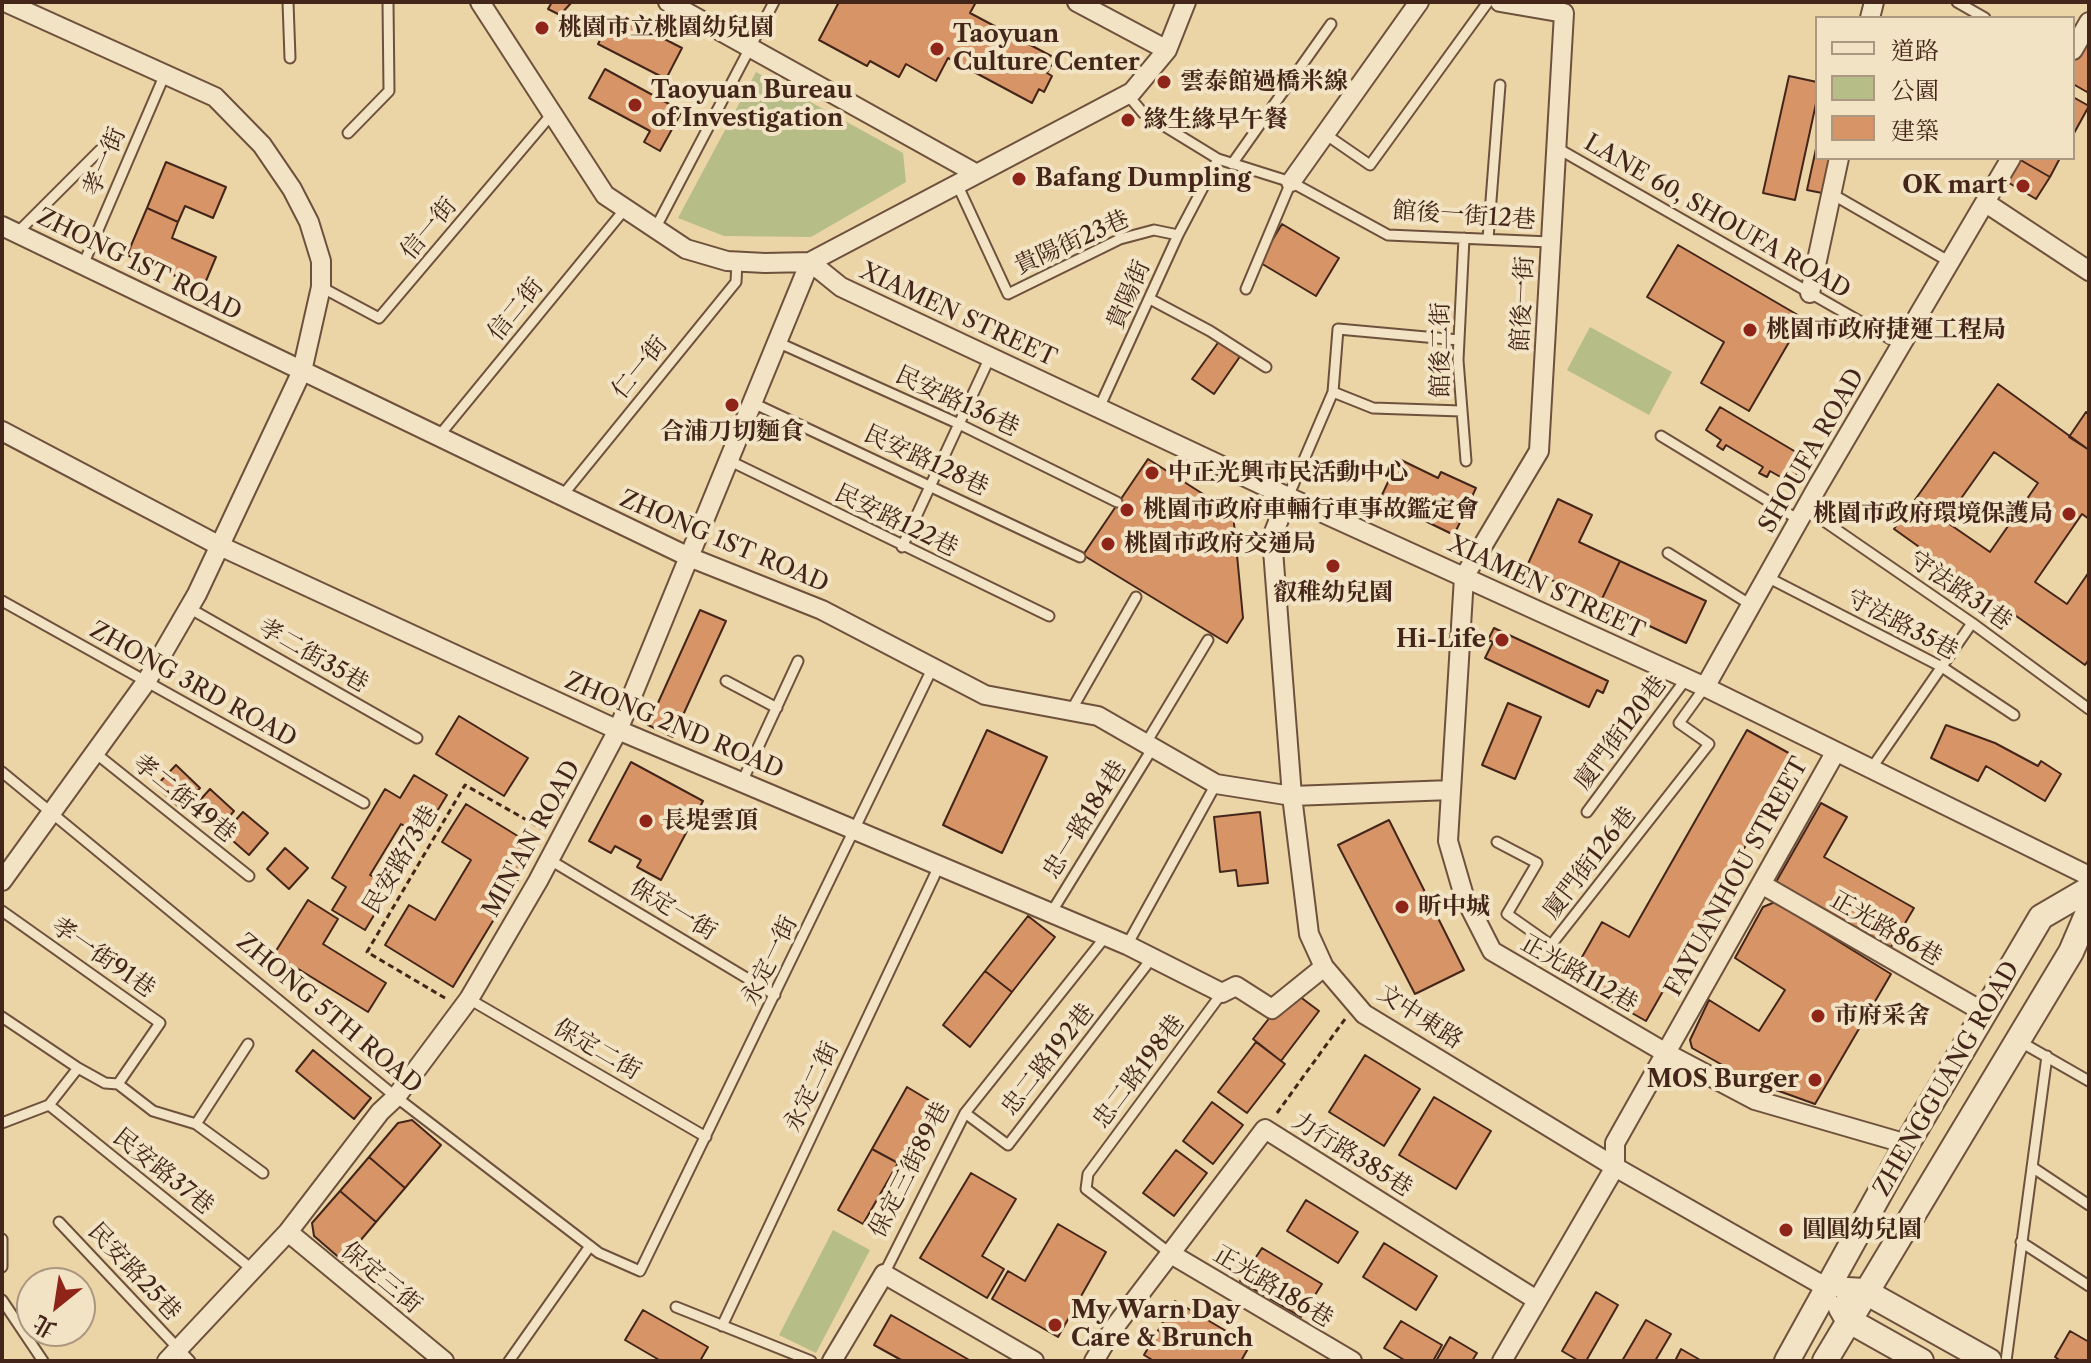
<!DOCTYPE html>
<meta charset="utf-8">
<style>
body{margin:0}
#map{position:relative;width:2091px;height:1363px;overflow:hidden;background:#ebd4a6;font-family:"Libre Caslon Text","Noto Serif TC",serif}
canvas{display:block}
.frame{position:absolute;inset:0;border:4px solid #442519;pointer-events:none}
.legend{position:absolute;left:1815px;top:16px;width:260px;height:144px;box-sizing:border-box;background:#f2e3c5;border:2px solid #ac9780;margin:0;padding:10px 14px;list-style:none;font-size:24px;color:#442519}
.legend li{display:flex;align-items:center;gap:16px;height:40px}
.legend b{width:40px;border:2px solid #ac9780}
.north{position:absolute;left:16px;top:1267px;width:80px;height:80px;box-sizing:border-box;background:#f2e3c5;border:2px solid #ac9780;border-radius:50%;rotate:210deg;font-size:22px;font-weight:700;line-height:32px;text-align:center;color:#442519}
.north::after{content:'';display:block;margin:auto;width:28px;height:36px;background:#8f2418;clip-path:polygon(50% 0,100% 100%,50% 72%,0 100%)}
</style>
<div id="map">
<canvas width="2091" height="1363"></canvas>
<div class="frame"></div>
<ul class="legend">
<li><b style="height:10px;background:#f2e3c5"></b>道路</li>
<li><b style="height:22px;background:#b6bd87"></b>公園</li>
<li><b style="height:22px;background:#d79467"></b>建築</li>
</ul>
<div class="north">北</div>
</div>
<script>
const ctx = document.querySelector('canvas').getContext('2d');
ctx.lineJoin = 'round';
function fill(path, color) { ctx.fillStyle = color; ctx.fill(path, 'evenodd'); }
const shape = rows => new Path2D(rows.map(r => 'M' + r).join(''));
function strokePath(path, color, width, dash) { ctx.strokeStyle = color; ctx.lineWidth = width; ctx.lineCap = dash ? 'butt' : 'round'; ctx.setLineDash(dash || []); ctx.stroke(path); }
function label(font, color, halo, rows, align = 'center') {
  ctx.font = font + ' "Libre Caslon Text","Noto Serif TC",serif'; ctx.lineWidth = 8; ctx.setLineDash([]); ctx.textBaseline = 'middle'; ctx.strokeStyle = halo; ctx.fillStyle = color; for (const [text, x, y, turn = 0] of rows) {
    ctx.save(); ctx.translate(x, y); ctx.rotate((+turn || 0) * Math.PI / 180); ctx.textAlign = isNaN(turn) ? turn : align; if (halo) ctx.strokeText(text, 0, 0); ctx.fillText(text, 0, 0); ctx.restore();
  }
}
fill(shape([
 [756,72,903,153,906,182,811,237,724,236,678,218],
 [1590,327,1672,372,1649,415,1567,370],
 [833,1230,870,1250,816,1353,779,1335]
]), '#b6bd87');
const building = shape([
 [552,2,572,2,560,15,548,9,552,2],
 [839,2,976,2,970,13,1055,58,1047,73,1052,76,1044,92,1039,89,1032,103,948,58,936,81,906,64,899,77,870,61,867,66,819,40,839,2],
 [614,13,682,48,666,79,598,44,614,13],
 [2089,33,2089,89,2087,92,2073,84,2073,61,2089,33],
 [605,69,682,111,660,151,644,142,650,131,589,98,605,69],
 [1789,76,1817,82,1817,99,1795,200,1763,193,1789,76],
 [2073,97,2089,106,2073,135,2073,97],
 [1817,144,1817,158,1830,158,1822,193,1807,190,1817,144],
 [2017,158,2050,177,2036,199,2009,183,2006,169,2017,158],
 [2017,158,2060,158,2050,177,2017,158],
 [166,162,226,187,213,218,185,206,178,222,147,208,166,162],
 [147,208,178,222,172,238,216,257,203,288,127,255,147,208],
 [1282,224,1339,258,1316,296,1259,262,1282,224],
 [1678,245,1803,318,1749,411,1701,383,1724,342,1647,297,1678,245],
 [1220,340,1241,355,1214,394,1192,379,1220,340],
 [1998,384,2089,450,2089,519,2082,514,2035,582,2067,604,2089,572,2089,659,2085,665,1894,529,1998,384],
 [1994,452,2038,483,1990,552,1945,521,1994,452],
 [1720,407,1806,458,1791,483,1770,471,1767,477,1759,473,1763,467,1726,445,1723,450,1717,446,1721,440,1706,430,1720,407],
 [2086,412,2089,415,2089,450,2069,437,2086,412],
 [1148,459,1233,513,1243,618,1227,643,1083,555,1148,459],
 [1399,459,1438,478,1441,472,1476,488,1454,535,1380,499,1399,459],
 [1558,499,1592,515,1579,542,1620,561,1600,603,1526,568,1558,499],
 [1620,561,1706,601,1686,643,1600,603,1620,561],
 [700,610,726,621,673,737,648,725,700,610],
 [1494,628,1608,681,1603,693,1597,690,1589,707,1485,658,1493,642,1488,640,1494,628],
 [1508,703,1541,717,1515,779,1482,765,1508,703],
 [459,716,528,758,504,796,436,754,459,716],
 [1946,725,1995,743,2038,766,2041,761,2061,774,2045,801,1986,766,1978,781,1931,758,1946,725],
 [987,730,1047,757,1002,853,943,825,987,730],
 [1747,730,1796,757,1646,1021,1570,978,1602,922,1629,937,1747,730],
 [631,762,703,801,661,880,637,867,641,860,615,846,611,853,589,841,631,762],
 [176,765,200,788,181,809,156,786,176,765],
 [414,775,447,795,422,836,401,824,370,875,391,887,365,930,332,910,346,887,332,878,385,789,400,798,414,775],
 [210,789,234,811,217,831,192,809,210,789],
 [1821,803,1847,817,1824,857,1914,908,1891,947,1776,882,1821,803],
 [466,804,537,848,453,987,385,945,409,905,435,920,471,860,442,842,466,804],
 [243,812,268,833,249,855,224,833,243,812],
 [1260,812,1268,883,1238,886,1236,870,1220,872,1214,817,1260,812],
 [1389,820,1464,970,1415,994,1338,845,1389,820],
 [285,848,308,868,289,889,267,869,285,848],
 [308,900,338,919,323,944,386,983,368,1012,274,954,308,900],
 [1775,902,1891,974,1815,1104,1751,1081,1692,1048,1690,1040,1709,1000,1759,1031,1785,990,1735,958,1763,907,1775,902],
 [1028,916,1055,937,1012,992,985,971,1028,916],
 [985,971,1012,992,970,1047,943,1025,985,971],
 [1291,990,1319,1011,1281,1061,1253,1039,1291,990],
 [1256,1042,1285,1064,1247,1113,1218,1092,1256,1042],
 [313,1050,371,1098,354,1119,296,1071,313,1050],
 [1365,1055,1420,1089,1384,1146,1329,1112,1365,1055],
 [907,1087,932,1102,898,1163,872,1149,907,1087],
 [1434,1097,1491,1131,1456,1189,1399,1155,1434,1097],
 [1212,1102,1243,1125,1213,1164,1183,1141,1212,1102],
 [412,1120,441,1145,405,1188,369,1157,398,1123,412,1120],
 [872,1149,898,1163,863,1224,838,1210,872,1149],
 [1176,1150,1207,1173,1174,1216,1143,1193,1176,1150],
 [369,1157,405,1188,376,1222,340,1191,369,1157],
 [971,1173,1016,1199,982,1256,1004,1269,987,1298,920,1258,971,1173],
 [340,1191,376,1222,343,1261,314,1236,312,1223,340,1191],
 [1306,1200,1358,1232,1338,1263,1287,1231,1306,1200],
 [1058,1224,1106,1252,1058,1337,992,1299,1008,1271,1025,1281,1058,1224],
 [1384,1243,1437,1276,1416,1310,1363,1277,1384,1243],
 [1262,1248,1322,1284,1301,1317,1240,1281,1262,1248],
 [1596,1292,1618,1305,1586,1361,1579,1361,1562,1351,1596,1292],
 [1175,1301,1250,1345,1241,1361,1154,1361,1144,1355,1175,1301],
 [643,1310,708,1347,700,1361,661,1361,625,1340,643,1310],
 [891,1315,971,1361,903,1361,874,1345,891,1315],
 [1646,1320,1671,1334,1655,1361,1622,1361,1646,1320],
 [1401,1321,1442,1345,1433,1361,1406,1361,1384,1348,1401,1321],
 [2070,1331,2089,1342,2089,1361,2061,1361,2055,1357,2070,1331],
 [1450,1337,1477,1353,1472,1361,1436,1361,1450,1337],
 [1681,1349,1702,1361,1675,1361,1681,1349]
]);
fill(building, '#d79467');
strokePath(building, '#442519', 2);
const service = shape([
 [288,2,290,58],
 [1957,2,1985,18],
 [1127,94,1143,113,1218,159,1291,182,1388,235,1550,242],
 [348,133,389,91,388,2],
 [1325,134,1370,165,1488,2],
 [1557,148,1901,345],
 [1232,164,1331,24],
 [957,184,1008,294,1120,239,1154,230,1178,235],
 [1832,194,1950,262],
 [655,229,774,2],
 [17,233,100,150],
 [1464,238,1458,360,1466,461],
 [1488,239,1500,85],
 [83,265,165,74],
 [321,287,379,318,551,115],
 [1246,289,1291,182],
 [1150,299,1210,331,1266,367],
 [777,342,957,423,1117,502],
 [1333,392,1373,408,1461,411],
 [753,403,1080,557],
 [1100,406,1178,235,1218,159],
 [1661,436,1799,520],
 [438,437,625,209],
 [728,460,1049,616],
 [562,496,736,282,737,261],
 [1288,497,1333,392,1338,329,1459,340],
 [1805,508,1972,623,2089,709],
 [902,547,990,357],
 [1668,553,1751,605],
 [1767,577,1942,667,2014,715],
 [2,601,364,803],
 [189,608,417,738],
 [726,681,777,708],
 [1072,709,1136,597],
 [1146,743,1208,640],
 [94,752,249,876],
 [1871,769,1972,623],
 [2,772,396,1097,599,1253,640,1271,933,667],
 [742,782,798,661],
 [1587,812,1686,679],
 [1497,842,1537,863,1507,914,1551,945,1709,744,1679,723,1705,687],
 [550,860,775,995],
 [2,911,160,1023,118,1084],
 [1051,913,1152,749],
 [1127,945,1216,784],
 [469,999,706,1137],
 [2,1017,78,1068,105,1083,118,1084],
 [2019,1041,2089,1081],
 [118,1084,153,1111,196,1124,263,1173],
 [49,1105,253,1270],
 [965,1113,1008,1145,1152,958],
 [2,1123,49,1105,78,1068],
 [196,1124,248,1044],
 [2032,1167,2089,1205],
 [59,1222,190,1361],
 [2,1239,2,1267],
 [2021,1242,2089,1286],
 [1171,1254,1086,1189,1088,1174,1222,993],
 [884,1274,965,1113,1106,936],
 [2,1300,43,1361],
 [676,1307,811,1361],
 [722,1326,939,866],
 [509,1361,590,1246],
 [2006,1361,2047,1056]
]);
const minor = shape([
 [480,2,605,195,686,249,727,261,765,263,810,262,1132,92,1167,50,1186,2],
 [668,2,977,174],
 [1077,2,1167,50],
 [1500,2,1564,13,1539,451,1464,577,1448,841,1464,896,1492,951,1666,1053,1755,1100,1907,1144],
 [1870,18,1874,2],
 [2073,50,2089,22],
 [1291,182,1419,2],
 [1986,203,2089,271],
 [2,226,689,557,822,610,985,695,1098,716,1216,784,1292,796,1451,790],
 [810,262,841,287,1288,497,1705,687,2089,876],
 [1810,293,1839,158],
 [2,431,220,546,618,730,1127,945,1222,993,1236,986,1272,1009,1324,967],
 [1288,497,1272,537,1278,615,1292,796,1309,934,1324,967,1364,1014,1615,1167,1829,1289],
 [1705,687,1818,486,2011,158],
 [2,881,146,682,197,594,302,371,321,287,321,261,309,222,292,189,262,145,215,97,5,2],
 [1763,885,1985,1013],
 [288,1232,444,1361],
 [1171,1254,1352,1361],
 [167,1361,288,1232,380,1112,396,1097,469,999,538,881,618,730,810,262],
 [832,1361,884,1274,1034,1361],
 [1094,1361,1113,1329,1265,1129,1535,1299],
 [1502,1361,1615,1167,1615,1143,1835,753]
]);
const tertiary = shape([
 [1847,1290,1864,1291,1989,1361],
 [1841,1308,1848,1320,1921,1361],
 [1787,1361,1907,1144,2041,917,2089,889],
 [1825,1361,2071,952,2089,910]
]);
strokePath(service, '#6e513c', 13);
strokePath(minor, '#6e513c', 22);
strokePath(tertiary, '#6e513c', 28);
strokePath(shape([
 [445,998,367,952,465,785,546,831],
 [1277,1113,1345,1019]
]), '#442519', 3, [6, 4]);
strokePath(service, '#f2e3c5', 9);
strokePath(minor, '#f2e3c5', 18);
strokePath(tertiary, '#f2e3c5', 24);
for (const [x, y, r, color] of [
 [542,28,8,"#8f2418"],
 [937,49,8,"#8f2418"],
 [1164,82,8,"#8f2418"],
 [635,105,8,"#8f2418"],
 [1128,120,8,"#8f2418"],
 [1019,179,8,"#8f2418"],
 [2023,186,8,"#8f2418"],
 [1750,330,8,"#8f2418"],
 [732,405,8,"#8f2418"],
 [1152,473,8,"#8f2418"],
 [1127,510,8,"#8f2418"],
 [2069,514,8,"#8f2418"],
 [1108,544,8,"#8f2418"],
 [1333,566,8,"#8f2418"],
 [1502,640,8,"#8f2418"],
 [646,821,8,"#8f2418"],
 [1402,907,8,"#8f2418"],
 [1818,1016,8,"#8f2418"],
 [1815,1080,8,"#8f2418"],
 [1786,1230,8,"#8f2418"],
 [1055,1325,8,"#8f2418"]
]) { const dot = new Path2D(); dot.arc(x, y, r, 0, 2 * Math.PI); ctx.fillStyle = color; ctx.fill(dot); strokePath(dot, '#f2e3c5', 3); }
label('bold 24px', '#442519', '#f2e3c5', [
 ["桃園市立桃園幼兒園",558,28],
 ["Taoyuan",953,35],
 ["Culture Center",953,63],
 ["雲泰館過橋米線",1180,82],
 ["Taoyuan Bureau",651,91],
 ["of Investigation",651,119],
 ["緣生緣早午餐",1144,120],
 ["Bafang Dumpling",1035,179],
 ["OK mart",2007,186,"right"],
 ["桃園市政府捷運工程局",1766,330],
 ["合浦刀切麵食",732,432,"center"],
 ["中正光興市民活動中心",1168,473],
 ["桃園市政府車輛行車事故鑑定會",1143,510],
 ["桃園市政府環境保護局",2053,514,"right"],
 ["桃園市政府交通局",1124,544],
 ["叡稚幼兒園",1333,593,"center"],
 ["Hi-Life",1486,640,"right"],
 ["長堤雲頂",662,821],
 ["昕中城",1418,907],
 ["市府采舍",1834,1016],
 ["MOS Burger",1799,1080,"right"],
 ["圓圓幼兒園",1802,1230],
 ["My Warn Day",1071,1311],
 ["Care & Brunch",1071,1339]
], 'left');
label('24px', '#442519', '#f2e3c5', [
 ["孝一街",105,162,-67],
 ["館後一街12巷",1464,216,4],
 ["LANE 60, SHOUFA ROAD",1717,217,30],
 ["信一街",429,229,-50],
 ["貴陽街23巷",1072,243,-24],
 ["ZHONG 1ST ROAD",139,265,26],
 ["貴陽街",1129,295,-66],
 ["館後一街",1523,304,-87],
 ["信二街",516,310,-51],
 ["XIAMEN STREET",958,315,25],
 ["館後二街",1441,350,-90],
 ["仁一街",640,368,-51],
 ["民安路136巷",957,402,25],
 ["SHOUFA ROAD",1812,451,-60],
 ["民安路128巷",926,461,25],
 ["民安路122巷",896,521,26],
 ["ZHONG 1ST ROAD",724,542,23],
 ["XIAMEN STREET",1546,588,25],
 ["守法路31巷",1960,591,35],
 ["守法路35巷",1902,625,28],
 ["孝二街35巷",313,656,30],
 ["ZHONG 3RD ROAD",193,685,29],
 ["ZHONG 2ND ROAD",674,726,23],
 ["廈門街120巷",1621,733,-53],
 ["孝二街49巷",184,799,39],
 ["忠一路184巷",1085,820,-58],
 ["MIN'AN ROAD",532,839,-61],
 ["民安路73巷",401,860,-59],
 ["廈門街126巷",1590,863,-52],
 ["FAYUANHOU STREET",1737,877,-61],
 ["保定一街",673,910,31],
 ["正光路86巷",1886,929,30],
 ["孝一街91巷",103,958,35],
 ["永定一街",770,961,-64],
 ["正光路112巷",1579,974,30],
 ["ZHONG 5TH ROAD",329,1014,40],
 ["文中東路",1420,1017,33],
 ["保定二街",597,1050,30],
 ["忠二路192巷",1048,1060,-52],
 ["忠二路198巷",1139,1072,-53],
 ["ZHENGGUANG ROAD",1947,1079,-60],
 ["永定二街",812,1087,-65],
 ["力行路385巷",1352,1155,32],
 ["保定三街89巷",910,1170,-63],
 ["民安路37巷",163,1172,39],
 ["民安路25巷",134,1272,47],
 ["保定三街",381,1278,40],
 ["正光路186巷",1273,1287,31]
]);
</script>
